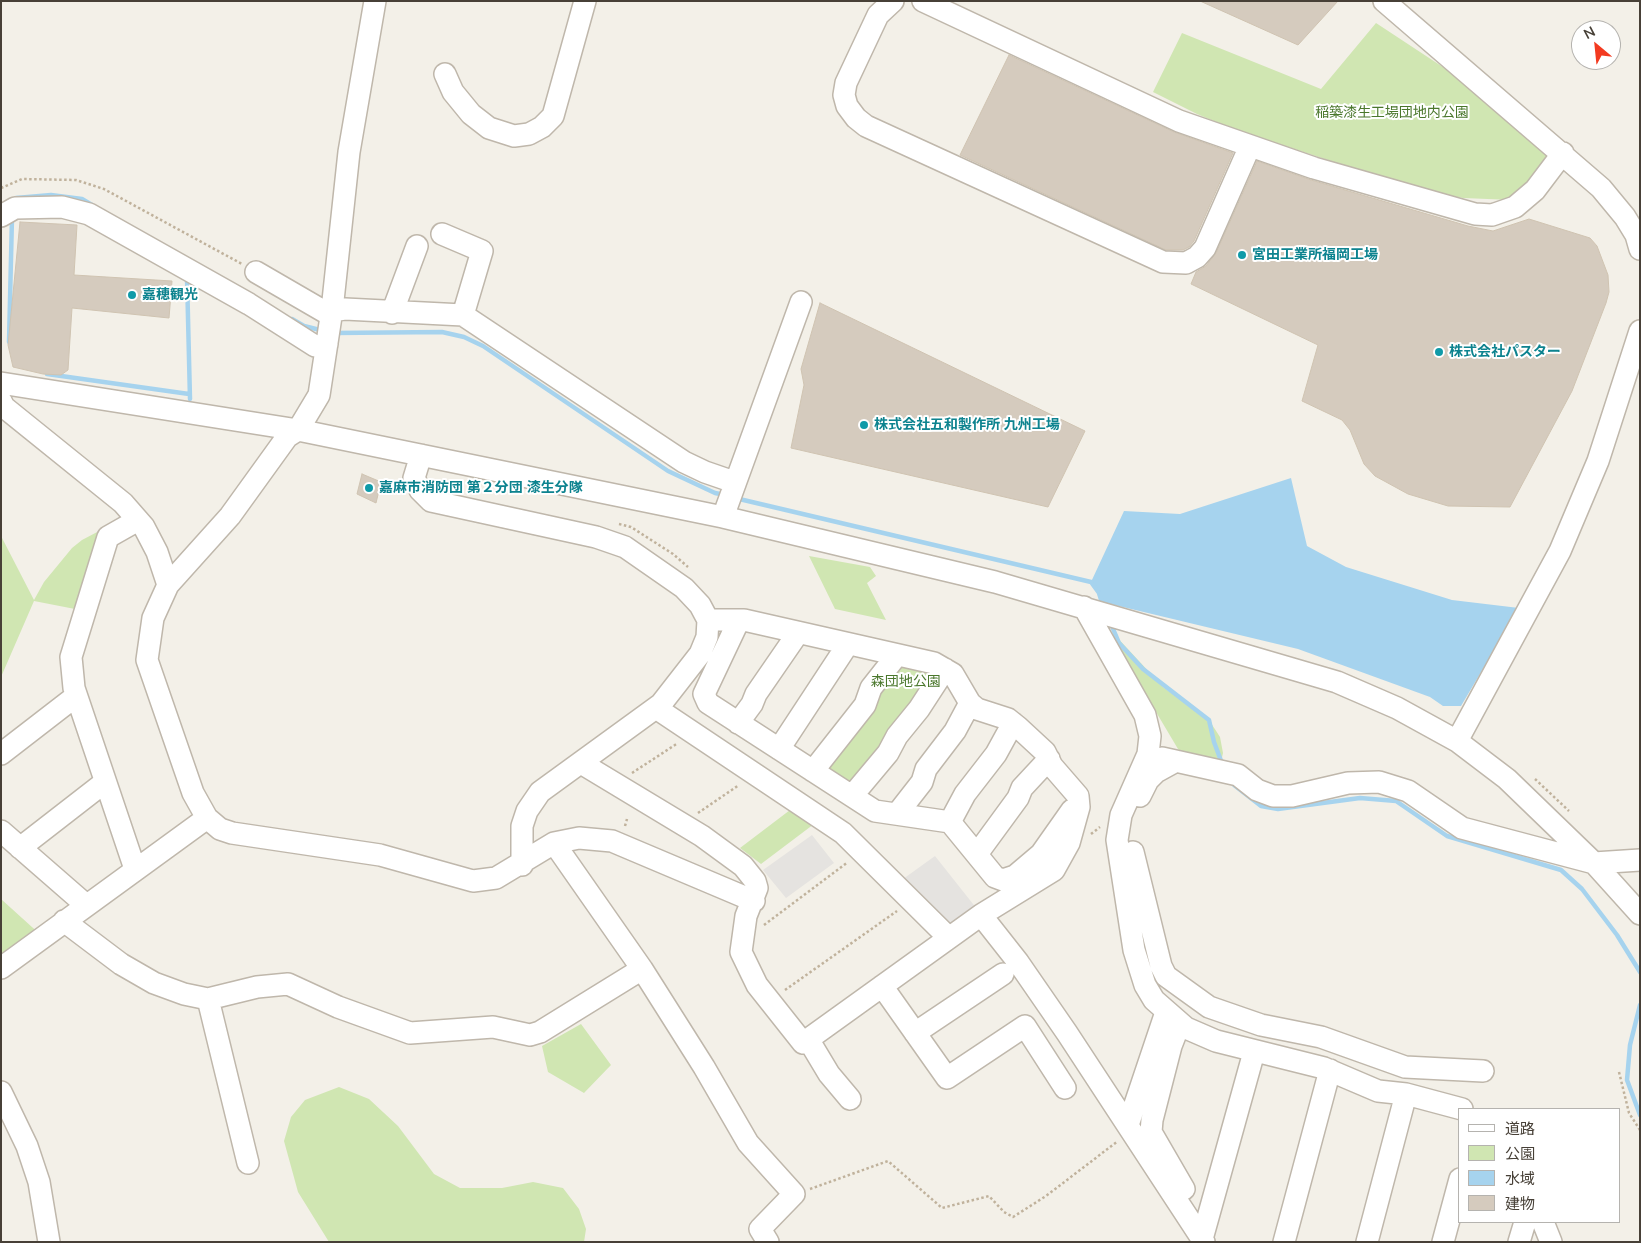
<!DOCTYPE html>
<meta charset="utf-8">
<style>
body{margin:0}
#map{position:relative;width:1641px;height:1243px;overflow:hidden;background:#f3f0e8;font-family:Mulish,"Noto Sans JP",sans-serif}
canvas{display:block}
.frame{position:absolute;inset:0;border:2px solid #474037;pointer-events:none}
.legend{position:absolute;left:1458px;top:1108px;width:162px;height:115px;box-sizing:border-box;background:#fff;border:1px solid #b5b3af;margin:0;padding:6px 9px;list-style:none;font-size:15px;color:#474037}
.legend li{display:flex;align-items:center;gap:10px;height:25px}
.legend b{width:25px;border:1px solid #b5b3af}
.north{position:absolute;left:1571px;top:20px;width:50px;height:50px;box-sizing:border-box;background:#fff;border:1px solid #b5b3af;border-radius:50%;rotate:332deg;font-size:14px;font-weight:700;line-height:20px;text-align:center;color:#474037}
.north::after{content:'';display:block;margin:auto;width:18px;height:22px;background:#f33a20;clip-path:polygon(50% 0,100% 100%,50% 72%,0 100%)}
</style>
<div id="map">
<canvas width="1641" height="1243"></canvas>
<div class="frame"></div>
<ul class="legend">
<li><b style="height:6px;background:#fff"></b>道路</li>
<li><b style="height:14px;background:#d0e6b2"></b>公園</li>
<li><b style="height:14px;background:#a6d3ee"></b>水域</li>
<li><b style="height:14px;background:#d5cbbe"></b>建物</li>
</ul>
<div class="north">N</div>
</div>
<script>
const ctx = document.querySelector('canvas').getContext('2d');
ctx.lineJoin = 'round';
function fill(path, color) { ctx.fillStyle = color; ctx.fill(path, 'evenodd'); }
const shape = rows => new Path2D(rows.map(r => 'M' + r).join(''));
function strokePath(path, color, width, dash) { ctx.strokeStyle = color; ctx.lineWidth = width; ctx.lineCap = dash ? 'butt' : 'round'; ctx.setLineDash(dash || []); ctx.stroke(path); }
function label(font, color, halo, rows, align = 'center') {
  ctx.font = font + ' Mulish,"Noto Sans JP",sans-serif'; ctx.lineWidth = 4; ctx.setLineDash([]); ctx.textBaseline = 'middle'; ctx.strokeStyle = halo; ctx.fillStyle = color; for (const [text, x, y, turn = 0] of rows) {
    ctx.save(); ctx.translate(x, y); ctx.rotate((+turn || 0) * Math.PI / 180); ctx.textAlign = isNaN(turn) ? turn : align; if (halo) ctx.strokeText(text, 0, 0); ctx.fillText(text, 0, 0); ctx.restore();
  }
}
fill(shape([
 [1376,23,1458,77,1547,156,1545,170,1512,200,1463,198,1420,190,1233,129,1197,114,1153,92,1182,33,1321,89],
 [101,530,75,609,34,601,1,677,1,536,34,600,44,582,72,548,82,540],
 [809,556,870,567,876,576,867,583,886,620,835,609],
 [1114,634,1163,687,1209,720,1220,737,1223,753,1220,766,1190,759,1178,749,1121,653],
 [898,658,930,666,933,679,854,783,826,769],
 [794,807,818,821,761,864,740,848],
 [1,899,43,937,1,968],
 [581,1024,611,1065,584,1093,548,1072,542,1046],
 [339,1087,369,1099,398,1126,434,1174,460,1188,502,1188,533,1182,563,1188,579,1209,586,1229,584,1242,329,1242,298,1192,284,1141,291,1117,305,1100]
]), '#d0e6b2');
fill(shape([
 [812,835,834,863,786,898,763,870],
 [935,856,977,909,947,929,903,879]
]), '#e5e3e0');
fill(shape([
 [1291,478,1307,546,1346,567,1452,600,1519,608,1461,706,1443,706,1430,697,1298,649,1102,602,1100,592,1091,582,1124,511,1180,514]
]), '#a6d3ee');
strokePath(shape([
 [16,198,51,195,82,199,92,205],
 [187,277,190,399],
 [292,319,304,326,324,331],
 [334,333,442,332,464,337,483,346,668,471,715,493,725,495],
 [9,342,12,217],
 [47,374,189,394],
 [735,498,1091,582,1099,593,1103,606],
 [1111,624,1119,643,1143,669,1209,720,1214,742,1223,766],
 [1234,785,1261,806,1278,809,1360,798,1396,801,1447,836,1561,870,1582,889,1617,935,1640,972],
 [1640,1005,1630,1045,1627,1080,1640,1115]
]), '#a6d3ee', 4.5);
const building = shape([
 [1200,1,1338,1,1298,45,1200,1],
 [1009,55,1174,132,1233,153,1194,241,1189,247,1183,250,1166,250,960,155,1009,55],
 [1257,161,1311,180,1468,226,1493,231,1529,219,1590,238,1597,246,1608,275,1609,292,1606,303,1572,391,1510,507,1448,506,1408,494,1375,476,1364,464,1350,430,1342,420,1302,401,1318,345,1191,284,1196,272,1206,266,1216,253,1257,161],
 [20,222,77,225,74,275,172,281,169,318,72,308,68,370,61,375,43,374,13,367,8,345,20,222],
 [820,303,1085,431,1048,507,791,448,804,385,801,369,820,303],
 [362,474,381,482,376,503,357,494,362,474]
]);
fill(building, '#d5cbbe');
strokePath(building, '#cfc3b1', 1);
const minor = shape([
 [375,1,349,152,332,310,319,395,298,430,287,437,230,516,168,585,153,618,147,660,193,793,207,818,220,829,232,833,380,855,473,881,496,878,554,843,579,838,612,841,754,901],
 [893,1,878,15,846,83,844,95,847,106,856,118,866,126,1163,262,1186,263,1197,257,1205,248,1250,146],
 [923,1,1179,121,1314,168,1475,214,1492,215,1515,207,1535,190,1563,153],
 [1384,1,1601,188,1625,217,1636,235,1640,249],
 [445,74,453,92,471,114,489,128,514,136,529,134,542,127,553,116,585,1],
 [1,216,15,208,62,207,89,214,249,304,315,346,327,344],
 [442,234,482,251,463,315],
 [256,272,325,312,345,309,463,315,684,462,705,472,734,482],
 [392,313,417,246],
 [1,383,298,430,723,517,995,582,1337,682,1397,708,1457,741,1507,779,1594,863,1640,914],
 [1,401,4,407,123,503,144,527,157,552,168,585],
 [421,455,414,478,420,490,431,501,596,537,625,547,684,588,700,605,708,620,707,637,700,654,661,704,540,792,527,811,522,826,522,865],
 [723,517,801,302],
 [1084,607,1145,715,1150,736,1148,754,1121,815,1117,840,1134,950,1145,985,1154,1000,1186,1028,1216,1041,1324,1068,1378,1091,1406,1094,1462,1109],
 [739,620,704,694,708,703,875,811,950,822,995,877,1003,880,1015,876,1041,854,1072,810],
 [656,708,843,833,949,938],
 [738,723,752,704,756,694,798,633],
 [1457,741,1560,551,1598,461,1640,331],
 [779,749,848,644],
 [1,754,76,696],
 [1162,758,1238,775,1257,790,1273,796,1292,796,1348,783,1379,782,1408,791,1462,828,1594,863,1640,860],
 [581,763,702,836,743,866,755,881,757,888,746,916,741,952,757,985,803,1043,981,915,1054,870,1069,843,1079,807,1078,796,1052,766,1045,752,1018,727,1008,719,977,709,970,703,953,674,934,663,744,620,708,620],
 [813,771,865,705,871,688,897,655],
 [852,796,888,753,897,736,919,709,945,669],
 [1140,796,1148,780,1156,772,1176,761],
 [897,814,922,782,926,769,955,731,970,703],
 [950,822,965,794,996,754,1013,723],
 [1,831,86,905],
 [554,843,642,969,704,1067,748,1143,794,1194,760,1229,768,1242],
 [20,848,105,782],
 [1133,852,1161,966,1166,976,1209,1007,1261,1025,1321,1037,1405,1067,1483,1071],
 [977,854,1018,798,1022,788,1049,759],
 [135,869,74,688,71,657,108,537,138,520],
 [981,915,1018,962,1067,1033,1204,1242],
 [64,921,121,964,154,983,184,994,208,999,248,1163],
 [1,968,207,818],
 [882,986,947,1078,1025,1026,1065,1088],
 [208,999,257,987,288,984,338,1007,410,1033,493,1027,530,1035,540,1032,642,969],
 [1180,1023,1171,1046,1152,1120,1151,1132,1184,1189],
 [915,1033,1003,974],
 [808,1039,829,1074,850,1099],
 [1,1092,27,1146,39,1182,49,1242],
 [1128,1125,1166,1012],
 [1543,1222,1551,1242],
 [1202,1239,1254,1052],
 [1284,1242,1330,1070],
 [1367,1242,1406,1094],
 [1443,1242,1460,1179],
 [1519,1242,1525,1222]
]);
strokePath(minor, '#bfb7ab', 24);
strokePath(shape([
 [1,188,22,179,76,180,104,189,242,264],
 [619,524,631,527,673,554,688,567],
 [632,773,678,743],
 [1535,779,1569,811],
 [698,813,739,785],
 [625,826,627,819],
 [1091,834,1100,827],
 [764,925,848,862],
 [785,990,897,911],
 [1619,1072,1629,1113,1640,1130],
 [810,1189,888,1161,942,1208,989,1196,1004,1212,1013,1217,1046,1196,1118,1141]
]), '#c0b29c', 2.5, [2.5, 2.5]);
strokePath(minor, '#fff', 21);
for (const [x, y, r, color] of [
 [1242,255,5,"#0f9aa8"],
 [132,295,5,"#0f9aa8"],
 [1439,352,5,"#0f9aa8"],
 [864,425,5,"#0f9aa8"],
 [369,488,5,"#0f9aa8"]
]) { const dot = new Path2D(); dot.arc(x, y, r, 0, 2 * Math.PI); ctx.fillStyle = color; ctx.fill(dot); strokePath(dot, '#fff', 2); }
label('14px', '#4a772c', '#fff', [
 ["稲築漆生工場団地内公園",1392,113],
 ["森団地公園",906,682]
]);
label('bold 14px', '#0d838f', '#fff', [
 ["宮田工業所福岡工場",1252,255],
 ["嘉穂観光",142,295],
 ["株式会社パスター",1449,352],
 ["株式会社五和製作所 九州工場",874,425],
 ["嘉麻市消防団 第２分団 漆生分隊",379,488]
], 'left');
</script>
